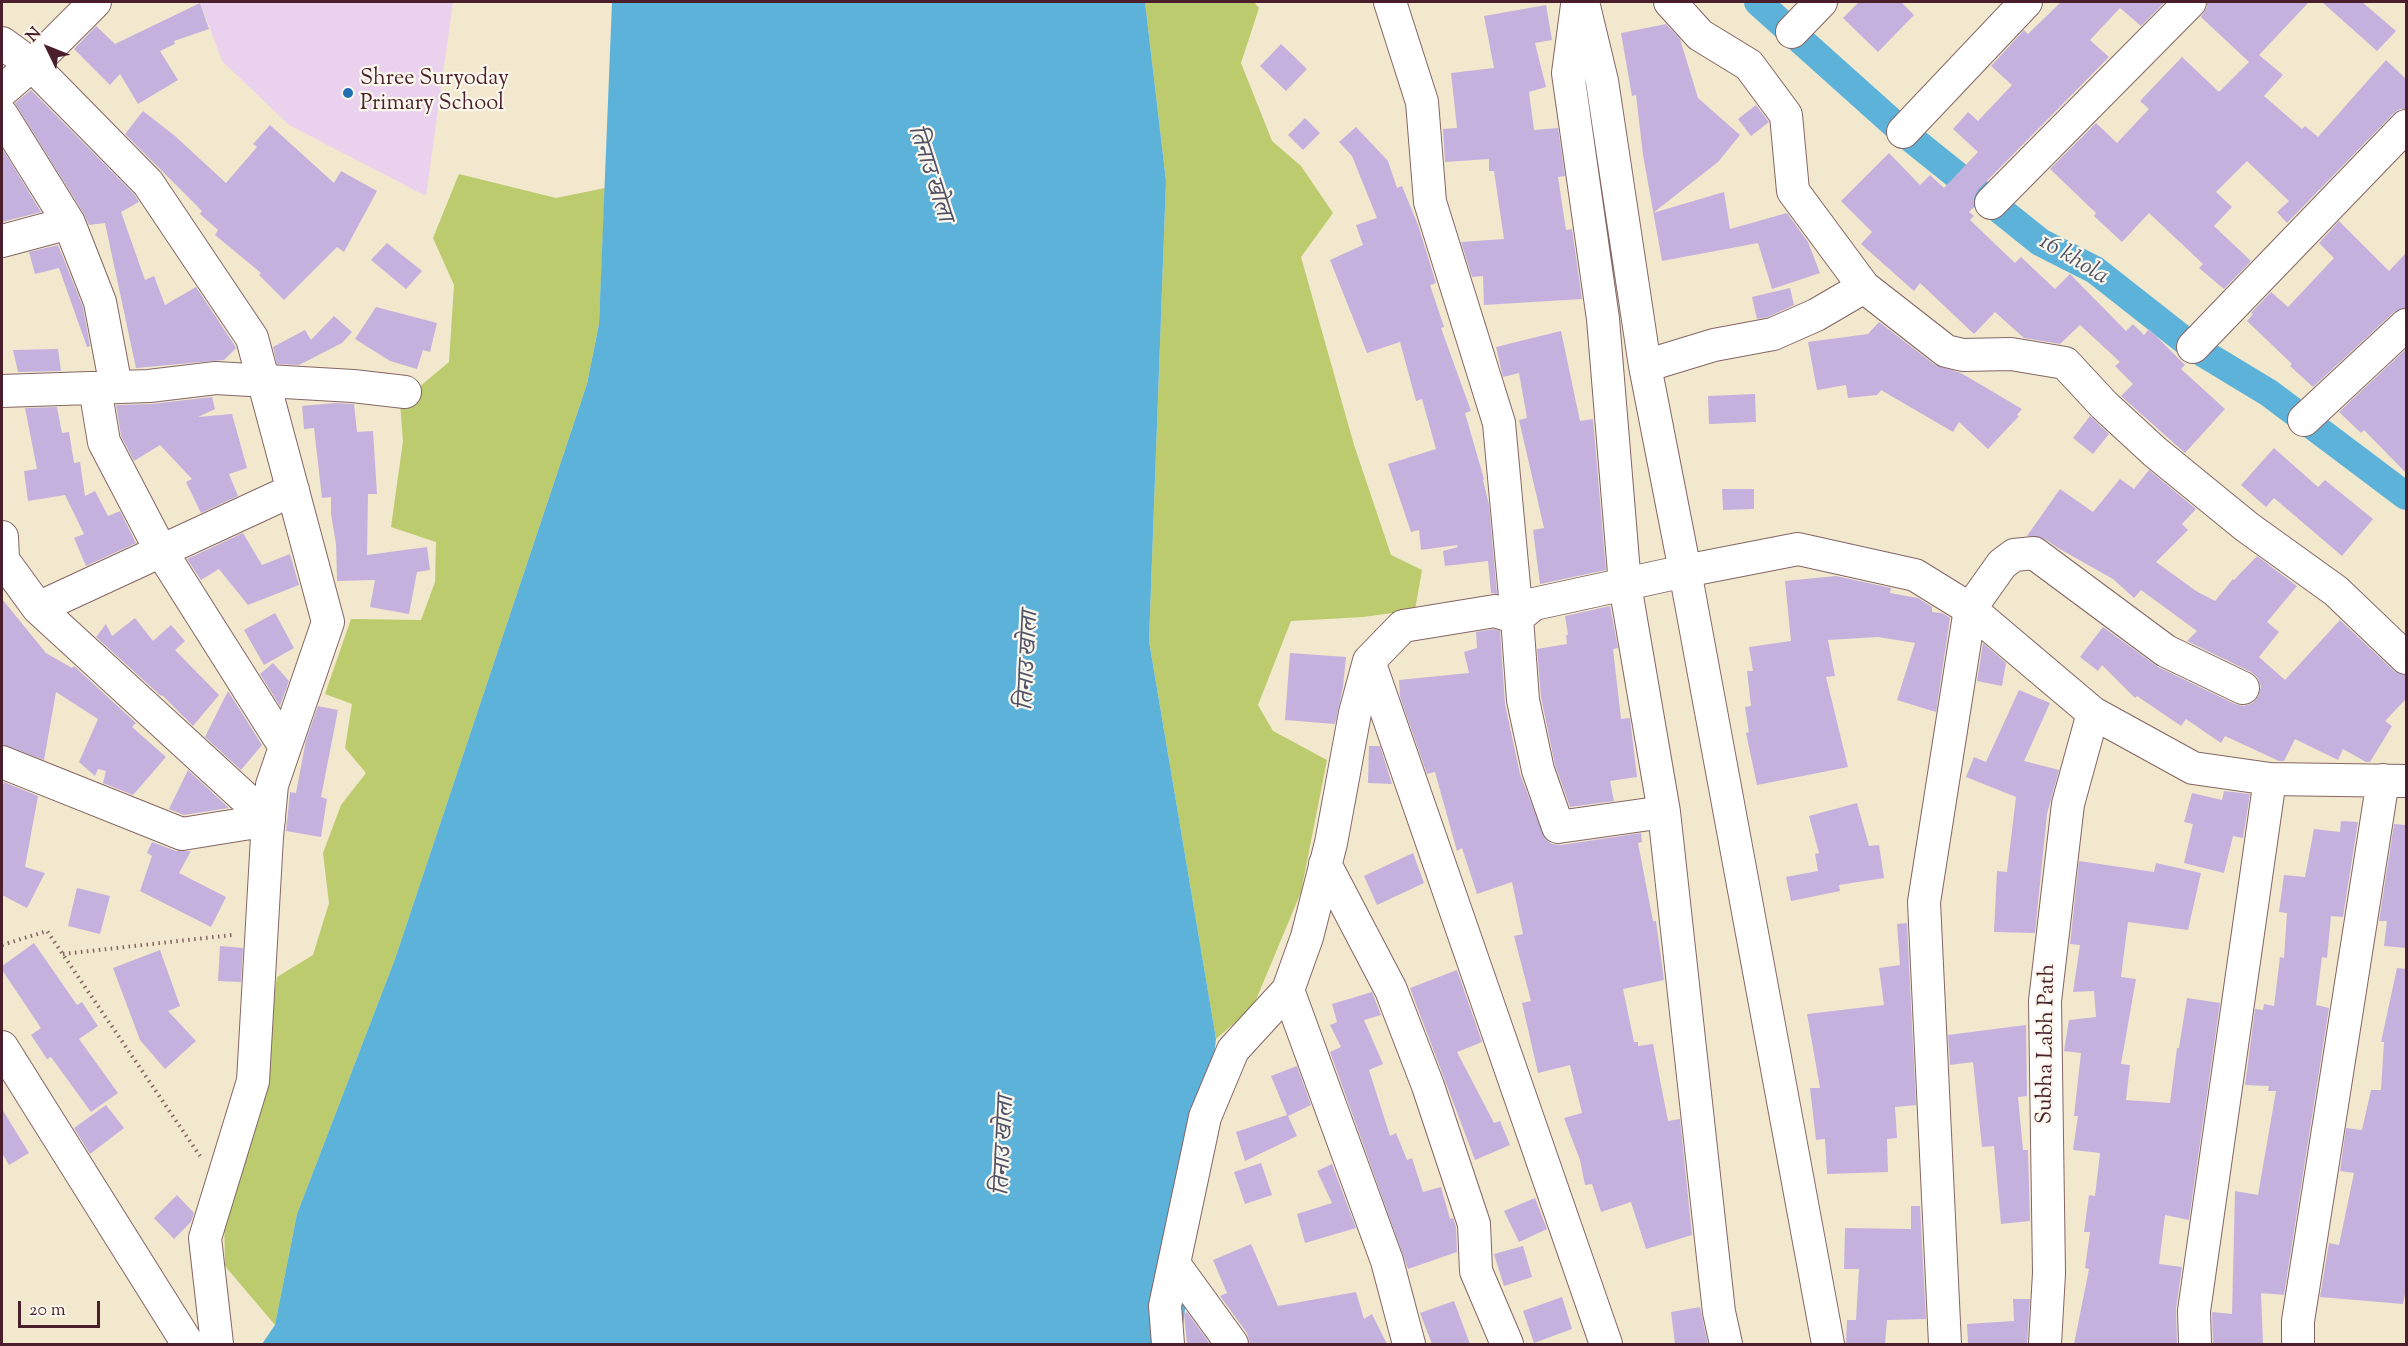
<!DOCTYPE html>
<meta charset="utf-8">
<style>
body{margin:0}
#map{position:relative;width:2408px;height:1346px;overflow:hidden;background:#f2e8ce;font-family:"Sorts Mill Goudy",serif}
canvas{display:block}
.frame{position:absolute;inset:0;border:3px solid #4a1f2b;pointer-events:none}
.north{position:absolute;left:18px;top:18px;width:60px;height:60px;-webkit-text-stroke:4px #fbf7ec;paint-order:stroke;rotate:313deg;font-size:16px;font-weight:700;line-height:24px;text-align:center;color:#4a1f2b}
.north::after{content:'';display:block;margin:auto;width:21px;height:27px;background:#4a1f2b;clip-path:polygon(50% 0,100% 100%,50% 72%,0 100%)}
.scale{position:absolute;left:18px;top:1301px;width:82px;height:27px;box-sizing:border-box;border:3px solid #4a1f2b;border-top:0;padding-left:8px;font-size:18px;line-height:21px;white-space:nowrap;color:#4a1f2b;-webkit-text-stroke:4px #fbf7ec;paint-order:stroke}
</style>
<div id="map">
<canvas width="2408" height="1346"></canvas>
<div class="frame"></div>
<div class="north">N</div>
<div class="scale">20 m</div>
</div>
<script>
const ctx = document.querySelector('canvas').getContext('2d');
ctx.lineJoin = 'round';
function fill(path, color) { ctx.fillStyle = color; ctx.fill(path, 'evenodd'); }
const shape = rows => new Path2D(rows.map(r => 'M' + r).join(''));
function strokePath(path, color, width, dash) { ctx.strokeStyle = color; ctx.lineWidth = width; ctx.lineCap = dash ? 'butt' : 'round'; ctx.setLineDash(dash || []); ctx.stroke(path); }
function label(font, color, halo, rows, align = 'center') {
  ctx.font = font + ' "Sorts Mill Goudy","Noto Serif Devanagari",serif'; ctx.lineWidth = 4.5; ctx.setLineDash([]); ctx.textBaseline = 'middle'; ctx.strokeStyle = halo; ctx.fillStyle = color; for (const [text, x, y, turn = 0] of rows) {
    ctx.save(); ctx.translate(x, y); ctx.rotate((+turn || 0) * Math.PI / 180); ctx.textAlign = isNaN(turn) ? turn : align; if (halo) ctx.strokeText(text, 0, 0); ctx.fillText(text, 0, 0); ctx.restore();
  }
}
fill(shape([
 [200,2,453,2,426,196,289,125,222,61]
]), '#ead1ed');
fill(shape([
 [1145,2,1254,2,1259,8,1241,63,1272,141,1301,166,1333,213,1301,257,1354,445,1391,555,1422,570,1415,610,1363,617,1291,621,1258,705,1273,731,1327,760,1301,892,1253,1007,1216,1039,1149,641,1166,181],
 [459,174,556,198,605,188,599,324,587,384,395,959,297,1214,275,1325,225,1266,224,1211,256,1118,277,977,313,955,329,903,323,853,341,805,366,773,345,748,352,704,325,694,351,619,421,620,435,582,436,542,391,527,403,441,400,403,449,362,454,285,433,238]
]), '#bbcb6d');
fill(shape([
 [612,2,1145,2,1166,181,1149,641,1216,1039,1181,1344,262,1344,275,1325,297,1214,395,959,587,384,599,324]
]), '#5db2d9');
strokePath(shape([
 [1758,2,1903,132,2040,242,2095,270,2193,347,2269,393,2406,496]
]), '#5db2d9', 28);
fill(shape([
 [1859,2,1901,2,1914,15,1878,52,1843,18],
 [2061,2,2165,2,2141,26,2120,8,2090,40,2109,57,1978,190,1974,198,1974,207,1969,212,1974,216,1970,220,2015,263,2021,257,2055,289,2070,274,2126,331,2133,324,2144,335,2149,329,2185,365,2181,369,2225,409,2185,453,2121,396,2133,384,2115,366,2120,362,2080,325,2060,344,2024,338,1995,312,1974,334,1920,283,1914,291,1861,244,1872,232,1841,201,1889,153,1920,185,1930,175,1944,188,1978,152,1953,129,1968,112,1978,121,2012,85,1991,66,2024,30,2028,34],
 [2207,2,2309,2,2259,55,2283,75,2264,96,2302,129,2305,126,2318,137,2386,60,2406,79,2406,109,2400,109,2393,114,2287,223,2277,212,2289,201,2247,161,2216,192,2232,207,2214,226,2251,261,2224,289,2199,268,2203,264,2149,213,2122,242,2094,216,2096,213,2050,169,2096,123,2117,143,2149,109,2140,101,2182,57,2219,92,2249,62,2201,17,2207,7],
 [2322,2,2362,2,2396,31,2377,51],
 [200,3,209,29,174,41,175,44,160,51,178,80,138,104,120,74,110,85,74,49,96,26,115,44],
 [1546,5,1552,40,1535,43,1546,87,1529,92,1534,130,1558,128,1565,176,1558,177,1566,230,1572,229,1582,299,1484,305,1483,276,1472,277,1461,242,1504,239,1494,171,1489,171,1489,159,1445,162,1443,129,1457,128,1451,73,1494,68,1484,16],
 [1666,24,1680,39,1698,98,1740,135,1718,162,1653,213,1724,192,1730,229,1787,213,1808,242,1820,273,1772,289,1758,243,1662,261,1643,155,1636,95,1632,96,1621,33],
 [1281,44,1307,69,1286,91,1260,66],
 [31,90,134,194,139,202,121,212,145,280,154,276,165,305,196,287,235,346,236,348,224,360,136,368,105,223,89,225,84,214,15,103],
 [1756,105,1769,122,1751,136,1738,119],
 [143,111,175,136,226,183,257,147,253,144,270,125,334,183,341,171,377,191,344,252,337,247,284,300,259,275,261,273,215,235,218,230,200,214,202,211,125,134],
 [1305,118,1320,133,1303,150,1288,135],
 [1356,127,1388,161,1397,188,1402,186,1418,225,1436,283,1430,285,1444,327,1441,328,1471,411,1465,413,1484,479,1483,480,1489,505,1497,594,1491,593,1488,561,1445,566,1443,551,1458,547,1457,545,1421,550,1419,530,1411,532,1388,464,1436,449,1422,399,1416,401,1400,342,1367,353,1330,260,1363,245,1356,225,1377,218,1352,156,1339,142],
 [2,148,41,212,2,222],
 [2339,221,2389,271,2406,253,2406,308,2394,312,2313,387,2290,366,2292,364,2247,321,2253,314,2251,313,2271,292,2288,307,2334,258,2319,243],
 [387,243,422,271,406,289,371,260],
 [58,245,83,307,90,346,87,347,59,268,35,274,29,252],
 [1790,288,1794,305,1768,317,1757,319,1752,297],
 [376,307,437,323,430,352,423,350,417,369,390,361,355,339],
 [334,316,352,332,342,343,299,365,277,364,273,347,305,330,311,340],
 [1879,322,1935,365,1961,373,2022,409,2017,415,2019,416,1988,449,1959,422,1953,432,1881,390,1877,395,1848,398,1846,385,1817,390,1808,342,1868,334],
 [1561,331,1580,421,1593,419,1606,570,1540,584,1533,530,1544,528,1519,420,1527,418,1519,373,1503,377,1496,347],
 [58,349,61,371,18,372,13,350],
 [2406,349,2406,473,2364,430,2361,433,2339,412],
 [1755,394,1756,422,1709,424,1708,396],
 [212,397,215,409,198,417,232,414,247,468,229,474,238,496,201,513,186,482,192,479,160,445,134,461,121,436,116,405,151,404],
 [335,403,354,404,357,432,373,431,377,494,368,494,367,555,427,547,430,570,417,572,409,614,370,607,375,580,337,581,336,544,331,514,331,497,322,498,314,428,304,429,302,406],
 [57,407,62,433,69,432,74,463,80,462,85,496,95,491,108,516,120,511,136,543,86,566,74,538,84,534,65,495,28,501,24,471,37,469,25,408],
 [2090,416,2109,434,2093,454,2073,438],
 [2274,448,2318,487,2325,480,2373,519,2342,556,2274,498,2266,507,2241,485],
 [2149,470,2196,509,2182,524,2188,530,2156,562,2196,591,2215,601,2233,579,2234,580,2257,556,2297,586,2267,622,2279,632,2259,657,2285,680,2340,620,2394,671,2406,675,2406,699,2385,721,2392,726,2370,762,2366,762,2343,749,2338,760,2295,739,2284,761,2279,761,2225,736,2221,743,2186,719,2181,726,2137,696,2135,698,2102,665,2098,671,2080,657,2103,627,2158,667,2235,704,2244,706,2253,703,2259,695,2261,686,2257,677,2251,672,2187,641,2197,631,2141,590,2134,598,2113,579,2058,548,2045,539,2027,536,2060,489,2093,512,2120,479,2134,489],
 [1722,489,1754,489,1754,509,1723,510],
 [243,533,262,565,290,554,299,585,248,605,219,569,201,580,187,559],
 [1836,576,1891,588,1890,593,1918,598,1932,607,1932,612,1942,613,1950,618,1936,712,1897,700,1915,643,1878,637,1828,640,1835,676,1826,677,1848,767,1757,785,1746,733,1749,732,1745,707,1751,706,1747,671,1753,671,1749,647,1791,641,1785,581],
 [2,599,46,653,72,668,74,666,136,723,132,727,166,757,133,795,103,783,106,771,98,769,95,776,79,762,98,719,56,692,44,760,2,744],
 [1610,606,1618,648,1613,649,1621,719,1630,718,1637,777,1610,781,1614,801,1570,807,1555,765,1541,697,1537,649,1567,644,1566,635,1568,635,1565,616],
 [275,613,294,648,264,665,244,630],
 [135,618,153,641,171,625,185,641,175,650,219,695,193,726,162,695,161,696,96,637,106,624,112,636],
 [1494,629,1500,631,1505,704,1520,774,1545,839,1552,844,1561,845,1641,833,1642,842,1638,843,1653,921,1656,921,1664,980,1623,989,1634,1042,1638,1042,1638,1046,1653,1044,1668,1121,1680,1119,1692,1235,1646,1249,1631,1202,1601,1212,1592,1184,1585,1185,1580,1160,1564,1118,1582,1113,1570,1065,1538,1073,1522,1003,1531,1001,1514,936,1523,934,1512,882,1477,894,1462,848,1457,851,1435,772,1427,774,1400,697,1399,680,1469,673,1464,652,1477,648,1476,632],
 [1983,643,2006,663,2002,686,1977,681],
 [1290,653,1346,657,1343,687,1335,724,1285,720],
 [273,663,289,681,280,706,260,674],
 [2019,690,2050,703,2024,761,2059,770,2047,814,2035,933,1994,932,1997,871,2007,872,2016,797,1966,777,1974,757,1986,762],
 [228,691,262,745,241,770,205,737],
 [318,706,338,710,321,797,327,799,321,837,286,831,290,792,296,793,306,740],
 [1369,746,1380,746,1392,784,1368,783],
 [188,770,229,808,184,815,169,809],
 [4,782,38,796,25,867,45,873,27,908,2,895,2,788],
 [2224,791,2250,794,2243,838,2233,836,2224,873,2184,863,2193,824,2184,822,2192,793,2222,800],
 [1857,803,1869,846,1879,845,1884,878,1839,885,1840,891,1791,901,1786,877,1818,871,1815,854,1819,853,1809,816],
 [2341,821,2358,822,2343,917,2331,916,2327,958,2322,957,2316,1005,2329,1008,2284,1295,2261,1293,2263,1344,2213,1344,2212,1312,2232,1314,2235,1191,2258,1195,2276,1091,2268,1091,2269,1086,2245,1085,2255,1009,2263,1010,2264,1004,2274,1006,2280,957,2284,958,2287,913,2279,912,2284,875,2305,877,2314,829,2340,832],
 [2394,824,2406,825,2406,948,2384,946,2387,921,2379,921],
 [152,842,176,851,191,851,179,873,226,897,211,927,140,891,152,856,147,853],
 [1413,853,1424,883,1377,905,1364,876],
 [2079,861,2154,872,2156,863,2201,873,2188,930,2128,922,2121,977,2136,979,2121,1064,2130,1065,2126,1100,2170,1103,2177,1048,2179,1048,2187,998,2220,1003,2189,1220,2165,1215,2159,1264,2182,1267,2176,1309,2177,1344,2074,1344,2089,1269,2085,1268,2090,1232,2084,1232,2089,1195,2095,1196,2100,1153,2073,1150,2078,1116,2074,1116,2081,1053,2064,1051,2069,1020,2096,1017,2094,991,2073,992,2080,945,2070,944],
 [77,888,110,896,100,934,68,926],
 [1907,923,1916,1105,1895,1107,1897,1138,1887,1139,1888,1172,1827,1174,1825,1139,1816,1140,1810,1088,1820,1088,1807,1014,1884,1005,1879,968,1900,965,1897,924],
 [34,943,77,1005,82,1002,98,1026,79,1039,118,1093,91,1112,51,1057,47,1059,31,1035,41,1028,2,970,2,966],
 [220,946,243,948,241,982,218,981],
 [160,950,180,1006,168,1011,196,1041,165,1069,140,1040,113,968],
 [2397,968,2406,969,2406,1289,2403,1304,2320,1297,2329,1243,2339,1245,2354,1173,2340,1171,2346,1128,2362,1130,2371,1090,2381,1090,2384,1042,2381,1042],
 [1457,970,1482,1042,1457,1052,1494,1123,1500,1121,1510,1145,1475,1160,1410,988],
 [1372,992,1381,1015,1364,1020,1383,1064,1369,1070,1390,1136,1396,1133,1407,1160,1412,1158,1423,1192,1441,1187,1450,1219,1453,1218,1456,1227,1457,1252,1408,1269,1330,1052,1341,1047,1330,1025,1337,1022,1332,1004],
 [2026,1025,2027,1096,2018,1097,2023,1150,2028,1150,2030,1221,2001,1224,1994,1146,1982,1147,1973,1062,1950,1065,1948,1035],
 [1297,1066,1311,1105,1288,1116,1297,1136,1245,1161,1236,1132,1287,1115,1271,1076],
 [106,1105,124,1128,90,1154,74,1128],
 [2,1109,29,1153,9,1165,2,1153],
 [1261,1163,1272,1195,1245,1204,1234,1172],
 [1332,1164,1356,1228,1305,1243,1297,1214,1332,1203,1317,1171],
 [177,1195,194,1213,191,1222,174,1239,154,1218],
 [1535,1198,1547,1229,1519,1242,1504,1211],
 [1911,1206,1920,1206,1926,1319,1887,1320,1885,1344,1846,1343,1847,1320,1856,1320,1859,1269,1844,1269,1845,1228,1911,1229],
 [1251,1244,1278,1306,1356,1292,1364,1319,1372,1314,1387,1344,1250,1344,1247,1333,1220,1296,1227,1293,1213,1260],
 [1523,1246,1532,1277,1504,1286,1494,1254],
 [1562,1297,1572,1329,1534,1343,1523,1311],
 [2013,1299,2030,1299,2027,1344,1968,1344,1967,1324,2014,1321],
 [1454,1301,1470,1344,1432,1344,1420,1313],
 [1700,1307,1708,1344,1675,1344,1671,1312],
 [1187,1312,1210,1344,1187,1344,1184,1314]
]), '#c5b1dd');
const minor = shape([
 [1390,2,1422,102,1430,202,1499,423,1517,618,1534,604,1685,571,1828,1344],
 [1583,2,1602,81,1645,366,1685,571,1798,549,1915,575,1970,609,2093,713,2193,768,2270,779,2406,781],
 [1670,2,1700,35,1749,65,1786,115,1793,191,1864,287,1946,351,1963,355,2011,354,2065,363,2104,405,2155,452,2247,527,2336,591,2406,658],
 [1577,5,1568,73,1603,319,1625,585,1664,812,1719,1312,1726,1344],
 [1792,32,1821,2],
 [2,43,32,65,148,183,252,338,328,622,272,785,267,837,253,1081,205,1238,217,1344],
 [2,91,32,65,95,2],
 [2,115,69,223,100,302,116,387],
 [1903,132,2026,2],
 [1991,203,2190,2],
 [2,241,69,223],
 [2193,347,2406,126],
 [1645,366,1714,345,1773,334,1816,315,1864,287],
 [95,388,104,442,161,551,285,747],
 [2,391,149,386,216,378,353,386,405,392],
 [2304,420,2406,325],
 [2,537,3,560,38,608,269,820],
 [38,608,293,490],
 [1369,661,1606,1344],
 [2,762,182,834,269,820],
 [1325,864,1391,990,1428,1086,1474,1224,1476,1271,1507,1344],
 [2,1047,188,1344],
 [1174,1264,1232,1344],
 [1168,1344,1165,1306,1205,1117,1233,1050,1288,990],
 [1409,1344,1387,1261,1288,990,1307,937,1331,843,1355,713,1369,661,1403,626,1495,611,1517,618,1523,700,1538,770,1558,827,1664,812],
 [1945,1344,1924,902,1970,609,2002,564,2014,555,2034,553,2166,651,2243,688],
 [2045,1344,2049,1273,2045,1001,2068,804,2093,713],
 [2195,1344,2194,1311,2270,779],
 [2298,1344,2298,1321,2383,780]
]);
strokePath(minor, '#856564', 34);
strokePath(shape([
 [2,945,47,931,200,1156],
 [63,954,232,935]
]), '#856564', 4, [1.5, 4.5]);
strokePath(minor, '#fff', 32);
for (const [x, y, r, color] of [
 [348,93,6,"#1f6fb2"]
]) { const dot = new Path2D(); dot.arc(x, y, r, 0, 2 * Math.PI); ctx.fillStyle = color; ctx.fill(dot); strokePath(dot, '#fbf7ec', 2); }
label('22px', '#4a1f2b', '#fbf7ec', [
 ["Shree Suryoday",360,80],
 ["Primary School",360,105]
], 'left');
label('22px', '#4a1f2b', '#fbf7ec', [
 ["Subha Labh Path",2048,1044,-89]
]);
label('italic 24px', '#515268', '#fbf7ec', [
 ["तिनाउ खोला",928,174,72],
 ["16 khola",2073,261,31],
 ["तिनाउ खोला",1030,661,-87],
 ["तिनाउ खोला",1006,1146,-87]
]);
</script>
